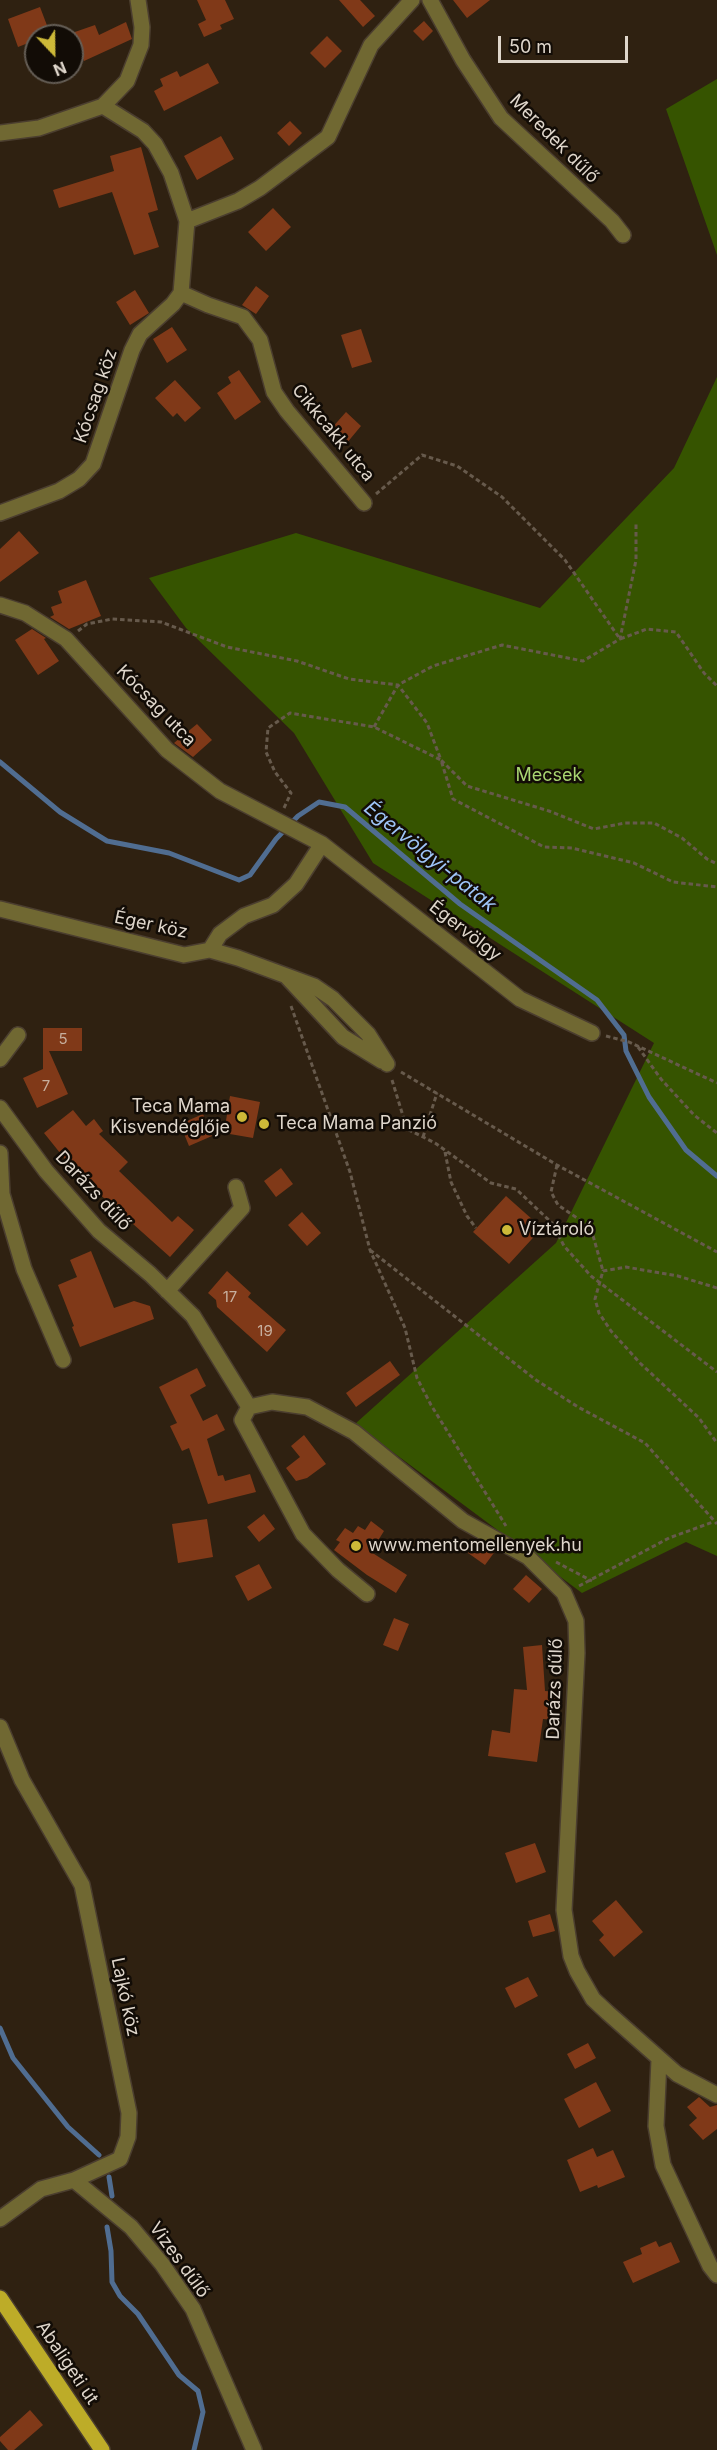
<!DOCTYPE html>
<meta charset="utf-8">
<style>
body{margin:0}
#map{position:relative;width:717px;height:2450px;overflow:hidden;background:#2f2111;font-family:Inter,sans-serif}
canvas{display:block}
.north{position:absolute;left:24px;top:24px;width:60px;height:60px;box-sizing:border-box;background:#120c06;border:2px solid #645d55;border-radius:50%;rotate:158deg;font-size:16px;font-weight:700;line-height:24px;text-align:center;color:#dfd6cb}
.north::after{content:'';display:block;margin:auto;width:21px;height:27px;background:#cdb938;clip-path:polygon(50% 0,100% 100%,50% 72%,0 100%)}
.scale{position:absolute;left:498px;top:36px;width:130px;height:27px;box-sizing:border-box;border:3px solid #dfd6cb;border-top:0;padding-left:8px;font-size:18px;line-height:21px;white-space:nowrap;color:#dfd6cb;-webkit-text-stroke:4px #120c06;paint-order:stroke}
</style>
<div id="map">
<canvas width="717" height="2450"></canvas>
<div class="north">N</div>
<div class="scale">50 m</div>
</div>
<script>
const ctx = document.querySelector('canvas').getContext('2d');
ctx.lineJoin = 'round';
function fill(path, color) { ctx.fillStyle = color; ctx.fill(path, 'evenodd'); }
const shape = rows => new Path2D(rows.map(r => 'M' + r).join(''));
function strokePath(path, color, width, dash) { ctx.strokeStyle = color; ctx.lineWidth = width; ctx.lineCap = dash ? 'butt' : 'round'; ctx.setLineDash(dash || []); ctx.stroke(path); }
function label(font, color, halo, rows, align = 'center') {
  ctx.font = font + ' Inter,sans-serif'; ctx.lineWidth = 5; ctx.setLineDash([]); ctx.textBaseline = 'middle'; ctx.strokeStyle = halo; ctx.fillStyle = color; for (const [text, x, y, turn = 0] of rows) {
    ctx.save(); ctx.translate(x, y); ctx.rotate((+turn || 0) * Math.PI / 180); ctx.textAlign = isNaN(turn) ? turn : align; if (halo) ctx.strokeText(text, 0, 0); ctx.fillText(text, 0, 0); ctx.restore();
  }
}
fill(shape([
 [717,79,717,255,666,109],
 [717,377,717,1556,686,1542,582,1593,355,1424,556,1243,654,1043,373,863,294,733,186,628,149,578,296,533,540,608,674,468]
]), '#365400');
strokePath(shape([
 [0,762,60,812,107,841,169,853,239,880,250,875,276,839,298,816,319,802,345,807,460,904,597,1000,624,1035,626,1051,649,1097,686,1150,717,1176],
 [0,2028,13,2058,68,2127,99,2155],
 [109,2177,112,2196],
 [107,2227,111,2251,112,2282,120,2296,138,2314,179,2375,198,2391,203,2412,194,2450]
]), '#506d91', 5);
fill(shape([
 [197,0,225,0,234,19,220,25,222,29,204,37,198,24,206,20],
 [339,0,360,0,375,16,363,27],
 [453,0,490,0,467,18],
 [40,7,51,36,36,36,36,40,18,47,8,19],
 [424,21,433,31,423,41,413,31],
 [126,22,132,39,84,61,72,33,95,25,99,35],
 [327,36,342,51,325,68,310,53],
 [208,63,219,83,164,111,154,91,163,86,160,79,177,71,180,77],
 [290,121,302,133,289,146,277,133],
 [221,136,234,159,197,180,184,156],
 [141,147,158,210,148,213,159,247,134,255,112,192,59,208,53,190,114,171,110,156],
 [273,208,291,227,266,251,248,232],
 [256,286,269,296,256,314,242,305],
 [135,290,149,313,130,325,116,302],
 [172,327,187,350,167,363,153,339],
 [361,329,372,362,352,368,341,335],
 [239,370,261,402,235,420,217,393,231,383,228,377],
 [175,380,201,408,185,422,177,413,173,417,155,398],
 [346,412,361,426,346,444,330,430],
 [19,531,39,553,0,582,0,549],
 [86,580,101,616,69,629,50,617,54,615,51,607,62,603,58,591],
 [32,629,46,638,44,639,59,661,38,675,15,640],
 [197,724,212,740,193,757,174,743],
 [43,1028,82,1028,82,1051,49,1051,68,1094,37,1108,23,1078,43,1069],
 [230,1096,260,1102,253,1138,224,1133],
 [73,1110,86,1126,94,1119,103,1131,99,1134,128,1162,119,1171,172,1222,178,1216,194,1230,170,1257,77,1174,44,1133],
 [203,1114,212,1136,189,1146,180,1124],
 [281,1168,293,1184,276,1197,264,1181],
 [506,1196,542,1228,509,1264,473,1232],
 [302,1212,321,1233,307,1246,288,1225],
 [91,1251,114,1308,134,1301,150,1306,154,1319,80,1347,72,1327,74,1326,58,1285,77,1277,70,1260],
 [227,1271,251,1293,248,1297,286,1330,267,1352,217,1307,216,1300,208,1293],
 [390,1361,400,1375,356,1407,346,1393],
 [197,1368,206,1386,190,1395,203,1421,217,1414,225,1430,207,1439,218,1476,223,1475,225,1481,250,1474,256,1492,208,1504,189,1448,182,1451,170,1426,177,1423,159,1387],
 [304,1435,326,1464,307,1478,296,1481,286,1468,300,1457,291,1446],
 [264,1514,275,1529,259,1542,247,1527],
 [207,1519,213,1557,178,1563,172,1524],
 [371,1521,384,1531,371,1552,407,1575,396,1593,367,1575,334,1550,340,1542,336,1540,345,1528,353,1533,358,1526,365,1530],
 [478,1540,496,1550,485,1565,468,1553],
 [259,1564,272,1588,248,1601,235,1576],
 [526,1575,542,1589,529,1603,513,1589],
 [394,1618,409,1624,398,1651,383,1645],
 [542,1645,545,1691,557,1692,555,1720,543,1719,537,1762,488,1756,492,1730,510,1733,514,1689,527,1690,523,1647],
 [535,1843,546,1872,516,1883,505,1853],
 [616,1900,643,1932,614,1957,599,1940,604,1935,592,1921],
 [550,1914,555,1931,533,1937,528,1921],
 [528,1977,538,1996,515,2008,505,1988],
 [588,2043,596,2058,575,2069,567,2054],
 [596,2082,611,2111,579,2128,564,2099],
 [699,2097,710,2107,717,2105,717,2129,703,2140,689,2125,697,2118,687,2107],
 [593,2148,597,2157,613,2150,625,2177,598,2188,597,2185,580,2192,567,2160],
 [656,2241,659,2247,671,2242,680,2262,633,2283,623,2262,642,2254,640,2248],
 [30,2410,43,2425,14,2450,8,2450,0,2441,0,2437]
]), '#803918');
const minor = shape([
 [430,0,463,60,501,118,612,221,623,235],
 [103,106,127,81,141,45,142,27,138,0],
 [0,133,39,128,103,106],
 [187,221,238,201,260,188,328,137,371,45,412,0],
 [181,293,208,305,243,317,260,340,274,392,287,411,364,503],
 [0,513,59,491,79,479,93,464,132,350,140,334,173,304,181,293,187,221,171,173,155,144,143,131,103,106],
 [0,605,25,613,66,639,167,750,220,791,322,844,520,999,592,1033],
 [0,909,184,955,210,950,238,958,314,986,333,999,368,1034,387,1064],
 [210,950,220,934,244,916,273,905,296,884,322,844],
 [288,978,343,1037,382,1061],
 [0,1059,18,1035],
 [0,1108,46,1171,99,1231,150,1274,193,1316,249,1407],
 [0,1153,2,1194,24,1269,63,1360],
 [167,1291,242,1208,236,1187],
 [367,1594,338,1570,303,1534,242,1420,249,1407,272,1402,307,1407,354,1432,463,1521,528,1557,564,1593,576,1621,577,1653,564,1910,571,1956,577,1971,593,1999,608,2013,677,2074,717,2095],
 [0,1727,22,1780,82,1885,129,2113,128,2137,120,2159,74,2180,41,2189,0,2219],
 [659,2060,656,2126,663,2165,710,2266,717,2275],
 [74,2180,131,2227,162,2264,193,2309,254,2450]
]);
const major = shape([
 [0,2298,102,2450]
]);
strokePath(minor, '#4b3e2f', 18);
strokePath(major, '#4b3e2f', 18);
strokePath(shape([
 [376,494,422,455,457,466,502,497,565,560,620,639,647,629,676,632,704,673,717,686],
 [78,631,87,624,112,619,161,622,227,647,297,661,349,679,398,685,427,723,441,760,467,786,549,811,594,829,625,823,654,823,682,838,707,859,717,864],
 [374,727,398,685,433,666,502,645,583,661,620,639,636,560,636,523],
 [284,808,291,793,275,772,266,752,268,728,290,713,374,727,441,760,453,799,544,847,572,848,634,863,673,882,717,887],
 [291,1006,350,1172,370,1250,405,1328,417,1378,431,1405,506,1526],
 [606,1036,629,1042,717,1083],
 [638,1047,661,1079,694,1115,717,1133],
 [401,1072,557,1165,717,1252],
 [392,1080,407,1129,435,1143,491,1183,516,1189,553,1224,564,1246,591,1276,717,1372],
 [423,1137,437,1093],
 [445,1152,451,1182,467,1216,476,1228],
 [557,1165,551,1192,558,1205,583,1222,592,1232,603,1271],
 [370,1250,536,1380,578,1407,645,1443,717,1524],
 [717,1288,678,1276,626,1267,603,1271,595,1299,599,1313,611,1331,640,1363,699,1418,717,1443],
 [556,1562,592,1581],
 [579,1586,669,1538,713,1522]
]), '#675a4c', 3, [4.5, 3]);
strokePath(minor, '#706832', 15);
strokePath(major, '#bdac28', 15);
for (const [x, y, r, color] of [
 [242,1117,6,"#cdb938"],
 [264,1124,6,"#cdb938"],
 [507,1230,6,"#cdb938"],
 [356,1546,6,"#cdb938"]
]) { const dot = new Path2D(); dot.arc(x, y, r, 0, 2 * Math.PI); ctx.fillStyle = color; ctx.fill(dot); strokePath(dot, '#120c06', 2); }
label('15px', '#c7af9e', null, [
 ["5",63,1039],
 ["7",46,1086],
 ["17",230,1297],
 ["19",265,1331]
]);
label('18px', '#dfd6cb', '#120c06', [
 ["Meredek dűlő",554,139,45],
 ["Kócsag köz",96,396,-71],
 ["Cikkcakk utca",333,433,51],
 ["Kócsag utca",156,706,46],
 ["Éger köz",151,925,12],
 ["Égervölgy",465,931,38],
 ["Darázs dűlő",93,1191,47],
 ["Darázs dűlő",555,1689,-88],
 ["Lajkó köz",125,1997,78],
 ["Vizes dűlő",179,2260,54],
 ["Abaligeti út",67,2363,56]
]);
label('18px', '#a9d672', '#120c06', [
 ["Mecsek",549,776]
]);
label('18px', '#dfd6cb', '#120c06', [
 ["Teca Mama",230,1107,"right"],
 ["Kisvendéglője",230,1128,"right"],
 ["Teca Mama Panzió",276,1124],
 ["Víztároló",519,1230],
 ["www.mentomellenyek.hu",368,1546]
], 'left');
label('italic 20px', '#9ec4f7', '#120c06', [
 ["Égervölgyi-patak",430,857,39]
]);
</script>
